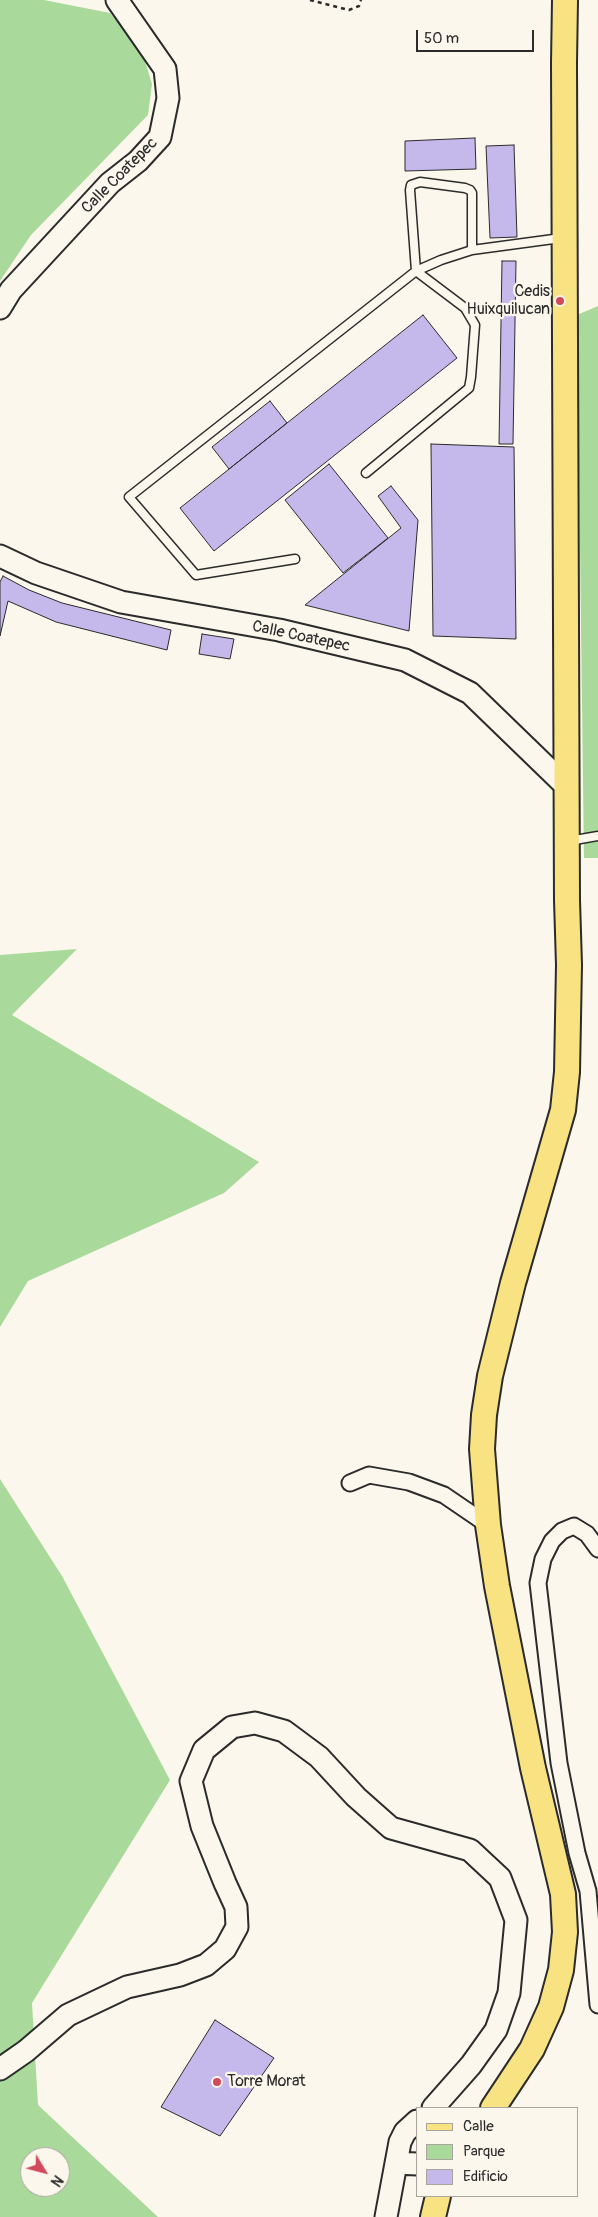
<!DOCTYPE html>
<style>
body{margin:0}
#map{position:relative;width:598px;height:2217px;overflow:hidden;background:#fbf7ec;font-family:Pangolin,sans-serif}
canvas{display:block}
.legend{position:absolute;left:416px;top:2107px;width:162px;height:90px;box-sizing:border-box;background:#fbf7ec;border:1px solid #a8a59f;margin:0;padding:6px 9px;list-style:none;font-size:15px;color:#2b2b2b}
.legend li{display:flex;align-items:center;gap:10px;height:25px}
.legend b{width:25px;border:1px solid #a8a59f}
.north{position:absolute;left:20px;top:2147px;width:50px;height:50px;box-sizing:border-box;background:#fbf7ec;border:1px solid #a8a59f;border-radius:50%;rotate:127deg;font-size:14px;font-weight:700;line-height:20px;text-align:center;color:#2b2b2b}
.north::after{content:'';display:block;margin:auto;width:18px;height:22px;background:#d1495b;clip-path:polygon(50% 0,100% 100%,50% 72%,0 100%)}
.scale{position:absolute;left:416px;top:30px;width:118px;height:22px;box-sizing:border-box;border:2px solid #2b2b2b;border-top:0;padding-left:6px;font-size:15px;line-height:18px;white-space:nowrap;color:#2b2b2b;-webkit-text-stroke:4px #fbf7ec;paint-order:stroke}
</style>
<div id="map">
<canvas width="598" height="2217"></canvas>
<ul class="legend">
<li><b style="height:6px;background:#f8e281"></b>Calle</li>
<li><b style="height:14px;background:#aada9b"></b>Parque</li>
<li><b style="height:14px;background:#c5b8ea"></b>Edificio</li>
</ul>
<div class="north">N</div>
<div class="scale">50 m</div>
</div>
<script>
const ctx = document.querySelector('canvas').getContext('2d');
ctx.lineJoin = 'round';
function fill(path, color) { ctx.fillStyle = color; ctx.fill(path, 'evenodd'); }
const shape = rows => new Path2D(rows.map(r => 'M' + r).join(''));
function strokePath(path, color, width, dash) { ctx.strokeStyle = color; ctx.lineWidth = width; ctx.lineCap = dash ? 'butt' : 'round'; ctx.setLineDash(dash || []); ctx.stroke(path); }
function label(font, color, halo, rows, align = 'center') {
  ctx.font = font + ' Pangolin,sans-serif'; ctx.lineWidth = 4.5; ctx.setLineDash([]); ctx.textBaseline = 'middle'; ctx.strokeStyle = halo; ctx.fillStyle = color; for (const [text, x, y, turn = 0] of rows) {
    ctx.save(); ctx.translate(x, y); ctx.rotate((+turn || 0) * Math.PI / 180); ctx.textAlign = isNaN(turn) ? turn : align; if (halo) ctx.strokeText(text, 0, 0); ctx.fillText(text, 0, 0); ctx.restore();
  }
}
fill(shape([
 [0,0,44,0,110,13,142,51,152,84,148,115,31,235,0,281],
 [598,306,598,858,584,858,577,315],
 [77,949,12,1015,259,1162,224,1193,28,1281,0,1327,0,955],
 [0,1479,62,1576,170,1780,32,2003,38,2105,158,2217,0,2217],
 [30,2157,60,2157,60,2187,30,2187]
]), '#aada9b');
const building = shape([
 [475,138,476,169,405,171,405,141,475,138],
 [514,145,517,237,490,238,486,146,514,145],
 [502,261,516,261,513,444,499,444,502,261],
 [423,315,457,358,214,551,180,508,423,315],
 [270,401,287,423,229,469,212,447,270,401],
 [431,444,514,447,516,639,433,636,431,444],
 [329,464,388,538,343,573,285,500,329,464],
 [391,486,418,520,409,631,305,605,401,528,378,496,391,486],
 [3,576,29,590,62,603,171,630,167,650,56,622,8,601,0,636,0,582,3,576],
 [202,634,234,639,230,659,199,654,202,634],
 [215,2020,274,2058,220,2136,161,2107,215,2020]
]);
fill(building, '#c5b8ea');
strokePath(building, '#2b2b2b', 1);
const service = shape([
 [366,473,469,388,471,377,475,325,465,308,416,271,410,190,411,185,420,182,465,188,470,190,472,193,472,250],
 [295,559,196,575,129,497,416,271,441,260,472,250,561,238],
 [569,841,598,836]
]);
const minor = shape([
 [350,1483,369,1475,409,1482,444,1495,488,1525],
 [598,1549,587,1534,574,1526,562,1531,552,1541,543,1559,538,1583,559,1763,577,1853,588,1891,598,2005]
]);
const secondary = shape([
 [0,308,11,290,110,183,138,161,160,137,168,98,165,69,117,0],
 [0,556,36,573,121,602,279,630,405,660,470,693,566,786],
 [0,2069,26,2051,68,2015,127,1987,180,1975,206,1965,225,1949,237,1927,236,1907,225,1883,202,1826,191,1781,204,1750,232,1727,255,1723,284,1731,319,1757,356,1797,391,1828,470,1850,500,1878,516,1920,509,1993,496,2030,471,2065,433,2108],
 [396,2163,417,2164],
 [386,2217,400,2142,405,2132,417,2121]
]);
const primary = shape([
 [493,2108,532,2049,551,2007,561,1970,565,1932,563,1894,533,1768,497,1586,488,1525,482,1449,484,1415,490,1376,513,1283,563,1110,567,1072,569,965,567,900,564,63,565,0],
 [433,2217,438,2196]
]);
strokePath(service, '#2b2b2b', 11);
strokePath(minor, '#2b2b2b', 19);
strokePath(secondary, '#2b2b2b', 25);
strokePath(primary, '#2b2b2b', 28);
strokePath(shape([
 [310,0,349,10,359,6,361,0]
]), '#2b2b2b', 2.5, [4, 4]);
strokePath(service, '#fbf7ec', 8);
strokePath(minor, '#fbf7ec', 15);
strokePath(secondary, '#fbf7ec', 21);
strokePath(primary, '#f8e281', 24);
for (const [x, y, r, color] of [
 [560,301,5,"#d1495b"],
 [217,2082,5,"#d1495b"]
]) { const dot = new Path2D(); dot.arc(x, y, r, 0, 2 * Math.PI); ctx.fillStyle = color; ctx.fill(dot); strokePath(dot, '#fbf7ec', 2); }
label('16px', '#2b2b2b', '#fbf7ec', [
 ["Calle Coatepec",120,176,-45],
 ["Calle Coatepec",301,637,12]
]);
label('16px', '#2b2b2b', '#fbf7ec', [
 ["Cedis",550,292],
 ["Huixquilucan",550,310],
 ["Torre Morat",227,2082,"left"]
], 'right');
</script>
